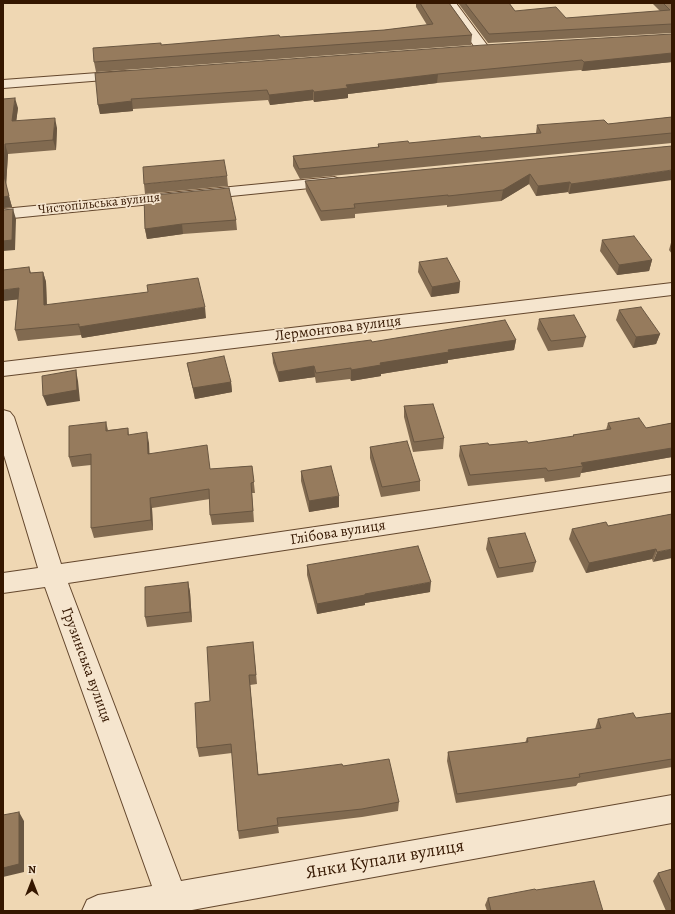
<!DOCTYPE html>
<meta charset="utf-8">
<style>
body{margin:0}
#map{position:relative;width:675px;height:914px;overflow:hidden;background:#efd7b3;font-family:Alegreya,serif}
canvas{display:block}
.frame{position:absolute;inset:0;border:4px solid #351700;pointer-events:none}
.north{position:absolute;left:12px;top:862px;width:40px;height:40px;-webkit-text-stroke:3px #f5e5ce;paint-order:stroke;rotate:0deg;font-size:11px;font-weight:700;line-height:16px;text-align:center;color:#351700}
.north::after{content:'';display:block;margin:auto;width:14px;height:18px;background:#351700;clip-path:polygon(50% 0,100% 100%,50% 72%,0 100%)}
</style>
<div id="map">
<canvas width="675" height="914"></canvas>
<div class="frame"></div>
<div class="north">N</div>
</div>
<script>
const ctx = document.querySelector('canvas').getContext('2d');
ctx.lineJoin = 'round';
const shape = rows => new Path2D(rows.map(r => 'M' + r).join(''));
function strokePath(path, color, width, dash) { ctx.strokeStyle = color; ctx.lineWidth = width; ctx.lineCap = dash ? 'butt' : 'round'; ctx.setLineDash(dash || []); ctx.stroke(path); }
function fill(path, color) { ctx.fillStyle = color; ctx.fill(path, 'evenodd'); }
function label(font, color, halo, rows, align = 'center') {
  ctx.font = font + ' Alegreya,serif'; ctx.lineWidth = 3.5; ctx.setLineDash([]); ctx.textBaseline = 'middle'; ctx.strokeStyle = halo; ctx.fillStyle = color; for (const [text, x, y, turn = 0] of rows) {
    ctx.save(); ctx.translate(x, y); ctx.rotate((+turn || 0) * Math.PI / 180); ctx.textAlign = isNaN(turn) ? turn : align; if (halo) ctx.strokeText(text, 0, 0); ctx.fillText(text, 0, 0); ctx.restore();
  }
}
const minor = shape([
 [444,3,456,3,490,49,488,52,478,52,444,3],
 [125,71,130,72,132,75,130,78,3,88,3,80,125,71],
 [334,177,340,179,342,182,340,185,3,219,3,209,334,177],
 [672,283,672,295,3,376,3,362,672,283],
 [3,410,10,412,14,417,61,564,672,475,672,491,68,583,181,881,672,795,672,823,192,910,193,911,82,911,87,900,98,895,152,886,45,587,3,593,3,573,38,568,3,452,3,410]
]);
strokePath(minor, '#64472d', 2);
fill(minor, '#f5e5ce');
fill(shape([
 [416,3,449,3,472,35,471,45,96,72,94,62,161,45,384,30,427,25,416,7],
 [458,3,509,3,515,11,566,18,660,11,652,3,672,3,672,33,488,43],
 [672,34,672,62,582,71,581,70,437,83,348,94,348,98,314,102,313,100,270,105,268,100,133,109,133,111,100,114,95,73],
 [3,99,18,108,16,121,57,128,56,150,8,154,6,186,12,207,3,208],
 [672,117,672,143,300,179,293,166,293,156,378,147,378,144,409,143,481,138,536,133,537,125,608,124],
 [672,146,569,194,568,192,536,196,529,184,501,201,447,207,447,205,355,214,355,218,321,221,306,191,305,181],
 [227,176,228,186,145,194,144,184],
 [144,196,236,220,237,230,183,234,147,239,145,229],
 [672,239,672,254,669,250],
 [602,240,652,260,649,271,617,275,600,251],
 [419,262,460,282,459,293,431,297,418,272],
 [29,267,31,273,43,272,46,282,47,305,206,318,82,338,81,335,18,341,15,330,18,299,3,301],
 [619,310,660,334,656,344,633,348,616,320],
 [539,319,586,337,583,347,548,351,537,329],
 [516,340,514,350,448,360,448,363,381,374,381,376,351,381,350,379,316,383,315,377,279,382,273,363,272,353,372,342],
 [187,363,231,382,232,392,195,399,189,373],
 [404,406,444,438,443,449,413,452,404,417],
 [106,422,108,430,128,428,129,435,149,443,149,453,210,469,252,466,255,493,252,493,254,522,212,525,210,515,210,499,152,508,153,530,94,538,91,528,91,465,72,467,69,457],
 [608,423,646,428,672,423,672,457,581,473,580,477,545,482,544,478,468,486,459,456,460,446,528,443,573,437,573,435,606,430],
 [370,447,420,481,420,491,381,497,370,458],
 [301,471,339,507,309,512,301,481],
 [672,514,653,562,652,559,586,573,569,539,572,529,608,526],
 [488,538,536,562,533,572,497,578,486,549],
 [307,565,430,592,365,603,365,605,317,614,307,575],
 [188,582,190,592,192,622,147,627,145,617],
 [253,642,257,684,250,685,258,774,343,766,399,802,398,811,362,817,278,827,279,833,239,839,238,831,232,753,199,757,197,748,210,701],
 [672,713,672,767,578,783,576,786,456,803,447,761,448,752,525,743,527,738,595,729,598,719,636,718],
 [672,869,672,911,666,911,653,881,658,873],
 [536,890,603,911,487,911,485,905,488,898]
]), '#816a50');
fill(shape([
 [672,53,672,62,582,71,584,62],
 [438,74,437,83,348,94,348,98,314,102,314,92,346,85],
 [313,90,313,100,270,105,269,95],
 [15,98,18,108,15,131,12,121],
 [132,101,133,111,100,114,98,105],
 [55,118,57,128,56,150,53,140],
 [5,144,8,154,6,186,4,176],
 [672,170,672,180,569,194,571,184],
 [530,174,529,184,501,201,503,190],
 [570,182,568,192,536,196,538,186],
 [9,196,12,207,3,208,3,197],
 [13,209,16,219,15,250,3,251,3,241],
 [182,224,183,234,147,239,145,229],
 [652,260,649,271,617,275,619,265],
 [43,272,46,282,47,316,44,305],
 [460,282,459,293,431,297,432,287],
 [19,288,22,299,3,301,3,290],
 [205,307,206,318,82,338,79,327],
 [660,334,656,344,633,348,636,337],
 [516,340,514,350,448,360,448,363,381,374,381,376,351,381,351,370,380,363,448,350],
 [314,366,315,377,279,382,278,372],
 [76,370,78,381,80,401,47,406,43,396],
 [231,382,232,392,195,399,193,388],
 [147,432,149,443,150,464,148,454],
 [672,448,672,457,581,473,583,466,581,463],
 [339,496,339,507,309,512,309,501],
 [150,498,152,508,153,530,151,520],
 [656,549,652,559,586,573,589,563],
 [672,549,672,558,653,562,657,552],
 [188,582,190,592,192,622,190,612],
 [431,582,430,592,365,603,365,605,317,614,317,604,365,594],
 [249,675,250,685,259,783,258,775],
 [3,744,4,746,3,825],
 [19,812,24,821,24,872,3,877,3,868]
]), '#695641');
const building = shape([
 [420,3,449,3,472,35,94,62,93,48,161,43,161,45,279,35,280,37,384,30,433,24,420,3],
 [465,3,509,3,515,11,556,7,566,18,670,10,663,3,672,3,672,24,489,34,465,3],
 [672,34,672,53,584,62,582,60,438,74,346,85,348,88,314,92,313,90,269,95,267,90,131,99,132,101,98,105,95,73,484,45,672,34],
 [15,98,12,121,55,118,53,140,5,144,4,176,9,196,3,197,3,99,15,98],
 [672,117,672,133,299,169,293,156,379,147,378,144,408,141,409,143,480,136,481,138,541,133,537,125,604,120,608,124,672,117],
 [672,146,672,170,571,184,570,182,538,186,530,174,503,190,448,196,448,195,354,204,355,208,321,211,305,181,672,146],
 [224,160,227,176,144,184,143,167,224,160],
 [229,188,236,220,182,224,145,229,144,196,229,188],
 [13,209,12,240,3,241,3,210,13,209],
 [634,236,652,260,619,265,602,240,634,236],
 [447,258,460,282,432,287,419,262,447,258],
 [29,267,30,273,43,272,44,305,148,292,147,285,198,278,205,307,79,327,79,324,15,330,19,288,3,290,3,270,29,267],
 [641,307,660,334,636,337,619,310,641,307],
 [574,315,586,337,551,341,539,319,574,315],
 [505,320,516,340,448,350,449,352,380,363,381,365,351,370,351,368,316,373,314,366,278,372,272,353,371,340,372,342,505,320],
 [224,356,231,382,193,388,187,363,224,356],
 [76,370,77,390,43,396,42,376,76,370],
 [433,404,444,438,414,442,404,406,433,404],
 [639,418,646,428,672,423,672,448,581,463,583,466,548,471,546,468,470,475,460,446,488,443,489,445,527,441,528,443,574,436,573,435,611,429,608,423,639,418],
 [106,422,106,431,128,428,128,435,147,432,148,454,207,445,210,469,252,466,254,482,251,483,253,511,210,515,209,489,150,498,151,520,91,528,91,454,69,457,69,426,106,422],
 [407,441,420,481,382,487,370,447,407,441],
 [331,466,339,496,309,501,301,471,331,466],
 [672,514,672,549,657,552,656,549,589,563,572,529,606,522,608,526,672,514],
 [525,533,536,562,499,568,488,538,525,533],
 [418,546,431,582,365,594,365,595,317,604,307,565,418,546],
 [188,582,190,612,145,617,145,587,188,582],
 [253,642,256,675,249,675,258,775,342,764,343,766,389,759,399,802,362,809,277,818,278,825,238,831,231,744,197,748,195,703,210,701,207,647,253,642],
 [633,713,636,718,672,713,672,759,579,774,580,777,457,794,448,752,528,742,527,738,601,728,598,719,633,713],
 [19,812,19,864,3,868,3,815,19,812],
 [672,869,672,904,658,873,672,869],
 [594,881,603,911,491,911,488,898,535,889,536,890,594,881]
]);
fill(building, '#967b5d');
strokePath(building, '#695641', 1);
label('13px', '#351700', '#f5e5ce', [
 ["Чистопільська вулиця",99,204,-6]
]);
label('15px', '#351700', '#f5e5ce', [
 ["Лермонтова вулиця",338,329,-7],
 ["Глібова вулиця",338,533,-9],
 ["Грузинська вулиця",86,665,70]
]);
label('18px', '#351700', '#f5e5ce', [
 ["Янки Купали вулиця",385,860,-10]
]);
</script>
